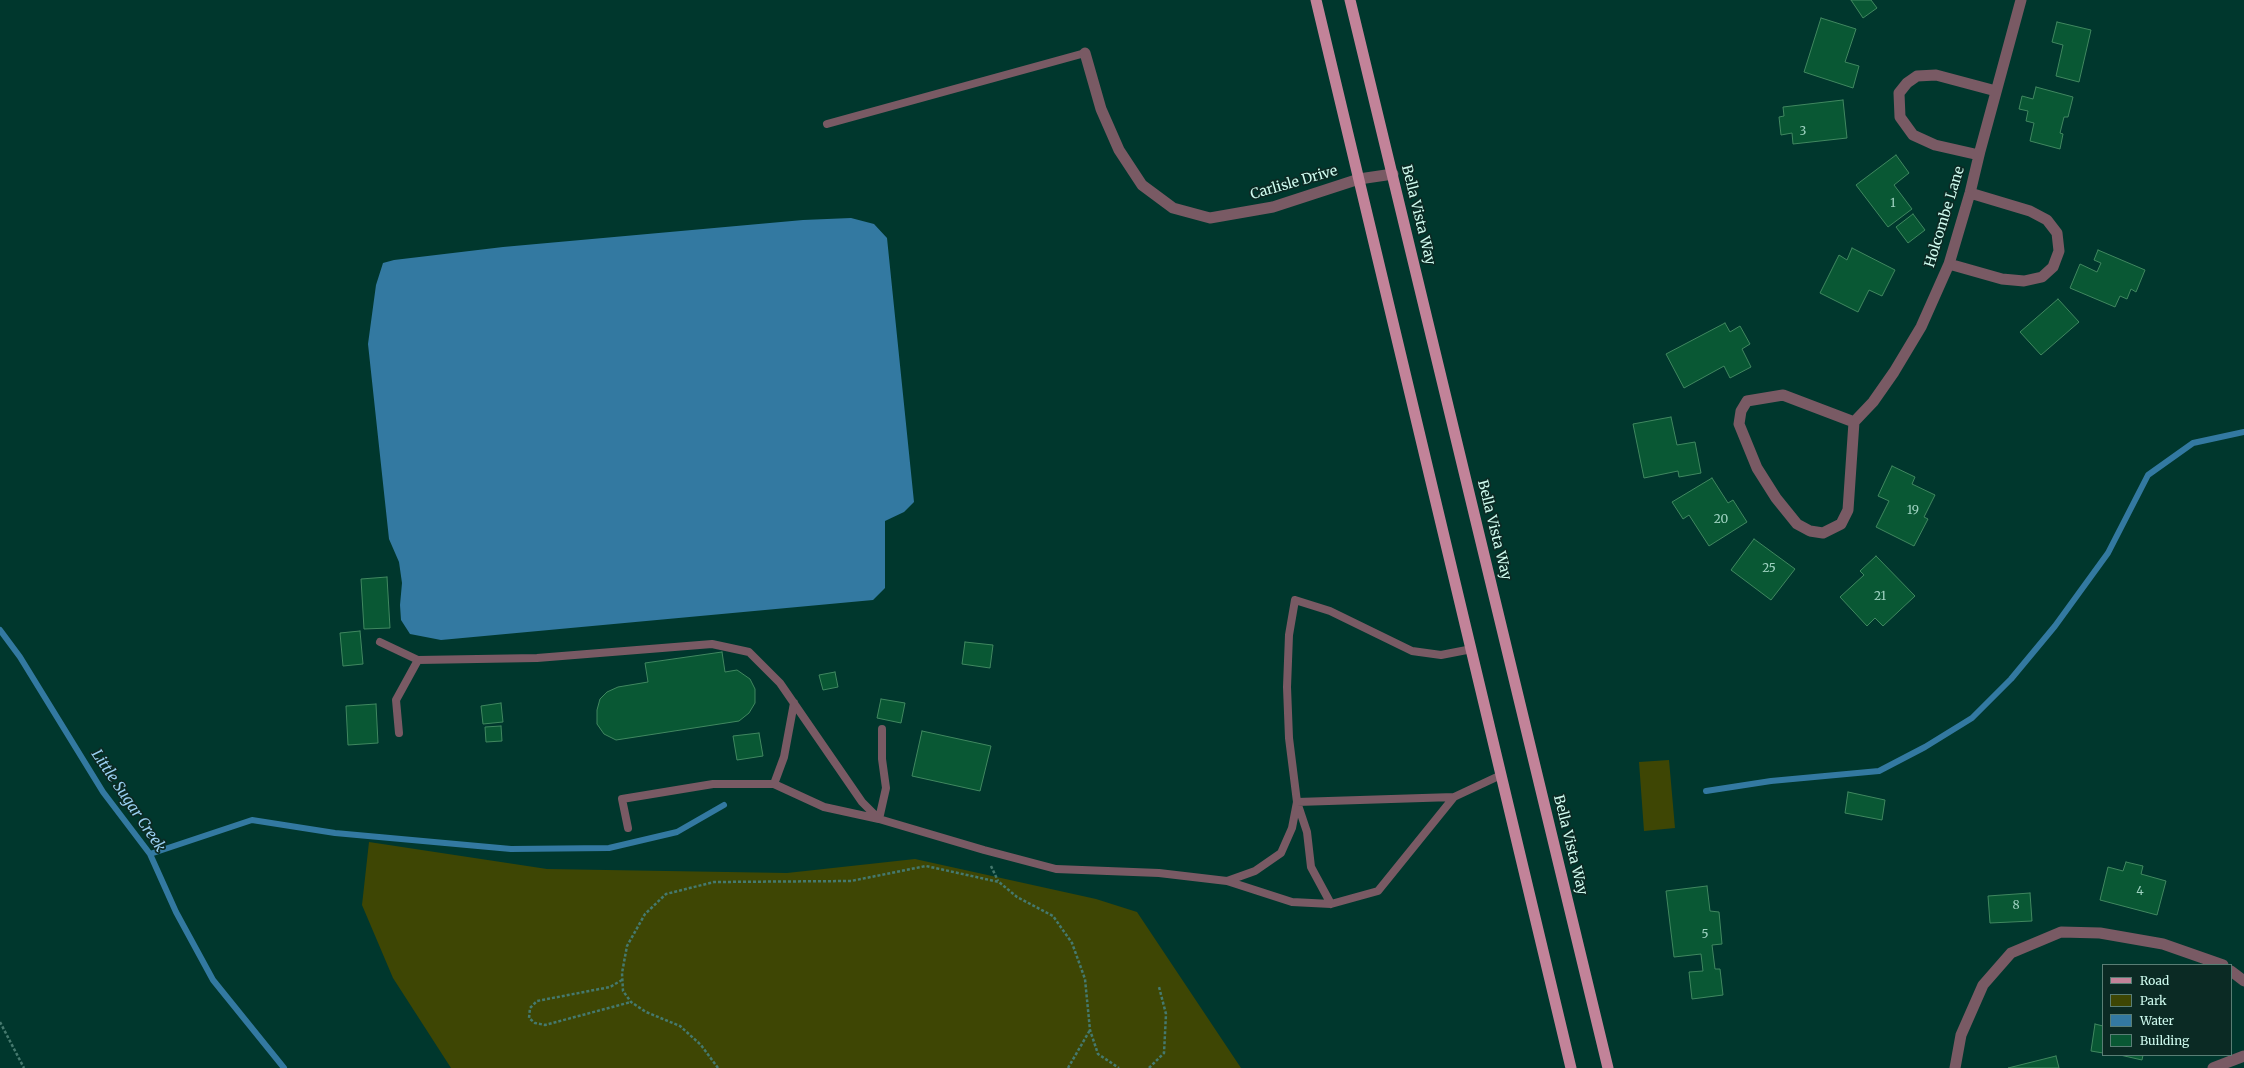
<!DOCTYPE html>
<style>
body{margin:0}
#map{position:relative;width:2244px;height:1068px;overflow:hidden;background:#00372d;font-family:Merriweather,serif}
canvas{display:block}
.legend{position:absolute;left:2102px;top:964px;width:130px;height:92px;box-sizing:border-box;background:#0b2a24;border:1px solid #597e75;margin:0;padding:5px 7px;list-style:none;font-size:12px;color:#cffbef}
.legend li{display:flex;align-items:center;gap:8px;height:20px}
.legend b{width:20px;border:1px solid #597e75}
</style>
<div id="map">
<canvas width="2244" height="1068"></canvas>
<ul class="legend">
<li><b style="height:5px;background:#c28399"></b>Road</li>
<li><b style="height:11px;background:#3e4604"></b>Park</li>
<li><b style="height:11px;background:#3379a1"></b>Water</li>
<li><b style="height:11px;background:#095834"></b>Building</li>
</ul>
</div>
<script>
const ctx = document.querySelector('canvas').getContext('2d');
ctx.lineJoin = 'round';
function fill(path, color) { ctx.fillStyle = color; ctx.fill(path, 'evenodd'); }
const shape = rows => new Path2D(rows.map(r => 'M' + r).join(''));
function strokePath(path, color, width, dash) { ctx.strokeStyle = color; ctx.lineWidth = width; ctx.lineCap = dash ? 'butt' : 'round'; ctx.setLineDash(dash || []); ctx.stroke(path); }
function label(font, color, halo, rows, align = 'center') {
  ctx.font = font + ' Merriweather,serif'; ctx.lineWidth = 3.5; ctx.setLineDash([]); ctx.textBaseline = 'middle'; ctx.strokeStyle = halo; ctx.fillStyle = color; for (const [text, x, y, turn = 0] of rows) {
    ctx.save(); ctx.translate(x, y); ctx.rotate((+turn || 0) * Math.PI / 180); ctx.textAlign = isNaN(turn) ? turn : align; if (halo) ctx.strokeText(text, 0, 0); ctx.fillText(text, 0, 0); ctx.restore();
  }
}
fill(shape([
 [1669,760,1675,828,1644,831,1639,762],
 [369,842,547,869,787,873,915,859,1096,899,1137,912,1241,1068,451,1068,393,978,362,905]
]), '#3e4604');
fill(shape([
 [851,218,874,224,887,238,914,502,904,512,885,521,885,588,873,600,441,640,410,634,401,620,400,605,402,583,399,562,389,539,368,344,376,285,383,263,394,260,503,247,803,220]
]), '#3379a1');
strokePath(shape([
 [0,630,20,657,103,792,150,854,176,912,213,980,284,1068],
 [1706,791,1771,781,1879,771,1925,747,1972,718,2011,679,2055,626,2108,553,2148,475,2193,443,2244,432],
 [150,854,252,820,335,833,511,849,609,848,677,832,724,805]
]), '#3379a1', 6);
const building = shape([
 [1851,0,1871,0,1877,8,1863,18,1851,0],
 [1821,18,1856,29,1845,62,1859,66,1853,88,1804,72,1821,18],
 [2057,22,2091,30,2079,82,2056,76,2063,45,2052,42,2057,22],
 [2036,87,2073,97,2068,117,2064,117,2060,133,2063,134,2060,149,2030,141,2034,123,2026,121,2028,111,2019,109,2022,96,2033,99,2036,87],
 [1843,100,1847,138,1793,144,1792,133,1781,135,1779,117,1784,116,1783,107,1843,100],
 [1896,155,1909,173,1894,185,1912,209,1888,227,1856,185,1896,155],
 [1913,214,1925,230,1908,243,1896,227,1913,214],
 [1852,248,1895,270,1882,296,1869,290,1858,312,1820,293,1839,255,1847,260,1852,248],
 [2098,250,2145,270,2136,292,2131,289,2127,299,2120,296,2115,307,2070,288,2080,264,2097,272,2101,263,2094,260,2098,250],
 [2058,299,2079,322,2041,355,2020,332,2058,299],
 [1725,323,1730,332,1740,326,1750,344,1742,349,1751,367,1730,378,1724,366,1684,388,1666,354,1725,323],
 [1671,417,1677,445,1695,442,1701,473,1679,477,1678,471,1644,478,1633,424,1671,417],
 [1892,466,1915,477,1912,484,1935,495,1924,517,1928,519,1914,546,1876,527,1889,501,1878,496,1892,466],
 [1712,478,1728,503,1733,500,1747,522,1709,546,1689,515,1683,519,1672,502,1712,478],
 [1754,539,1795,569,1771,600,1731,570,1754,539],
 [1876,556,1915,596,1883,626,1875,618,1867,626,1840,597,1864,575,1860,571,1876,556],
 [387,577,390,628,364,629,361,579,387,577],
 [360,631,363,664,343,666,340,633,360,631],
 [965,642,993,645,990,668,962,664,965,642],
 [722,652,725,672,737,670,750,679,755,689,755,703,749,713,739,721,616,740,604,734,597,724,597,710,600,699,607,692,618,687,648,682,645,663,722,652],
 [835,672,838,687,823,690,819,675,835,672],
 [881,699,905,703,901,723,877,718,881,699],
 [501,703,503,722,483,724,481,706,501,703],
 [376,704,378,743,348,745,346,706,376,704],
 [501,726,502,741,486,742,485,727,501,726],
 [922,731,991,746,980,791,912,776,922,731],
 [759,733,763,756,737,760,733,736,759,733],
 [1848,792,1885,800,1882,820,1845,813,1848,792],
 [2126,862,2143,866,2141,874,2166,881,2157,915,2100,900,2108,867,2123,871,2126,862],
 [1707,886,1710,911,1719,912,1722,944,1712,945,1715,969,1720,969,1723,995,1692,999,1689,972,1703,971,1701,954,1674,957,1666,891,1707,886],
 [2030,893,2032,921,1990,923,1988,896,2030,893],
 [2095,1024,2103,1026,2103,1053,2091,1051,2095,1024],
 [2120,1055,2143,1055,2142,1060,2120,1055],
 [2056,1056,2059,1068,2008,1068,2056,1056]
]);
fill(building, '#095834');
strokePath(building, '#408860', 1);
strokePath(shape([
 [991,866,998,881],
 [622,980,610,987,537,1001,530,1008,529,1018,535,1023,545,1025,631,1002],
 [0,1022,24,1068],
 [718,1068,701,1045,680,1026,646,1012,631,1002,623,991,622,973,627,946,645,914,666,894,714,882,851,881,926,866,999,882,1017,897,1053,916,1072,943,1085,979,1090,1030,1098,1054,1119,1068],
 [1068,1068,1090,1030],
 [1149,1068,1164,1053,1166,1014,1159,987]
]), '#45796e', 2.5, [3, 2]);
strokePath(shape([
 [827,124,1085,53],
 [380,642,418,660],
 [399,733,396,700,418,660,537,658,712,644,749,652,780,683,862,802,879,819,984,850,1056,869,1159,873,1227,881,1292,902,1331,904,1378,891,1454,797,1501,775],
 [774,784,784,757,794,703],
 [628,828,622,799,713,784,774,784,824,807,879,819,886,788,882,759,882,729],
 [1227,881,1255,871,1281,853,1292,828,1297,802,1289,738,1287,687,1289,635,1295,600,1330,611,1412,651,1441,655,1472,649],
 [1331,904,1311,867,1307,832,1297,802,1454,797]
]), '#795a64', 8);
strokePath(shape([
 [1085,53,1101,109,1119,150,1142,185,1173,208,1210,218,1273,207,1359,179,1393,174],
 [1979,155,1935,145,1913,135,1900,117,1899,93,1907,83,1917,76,1936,75,1996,91],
 [1949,264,2002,279,2024,281,2042,277,2053,267,2059,251,2057,233,2047,220,2030,211,1970,193],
 [1783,395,1854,422,1848,510,1841,524,1823,533,1810,531,1797,524,1776,498,1757,468,1739,424,1741,411,1747,401,1783,395],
 [1854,422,1873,402,1894,372,1921,327,1949,264,1970,193,1980,151,2021,0],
 [2231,971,2244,981],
 [1955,1068,1961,1035,1983,985,2011,953,2061,932,2100,933,2163,944,2223,965],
 [2213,1068,2244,1056]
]), '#795a64', 11);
strokePath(shape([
 [1316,0,1571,1068],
 [1350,0,1608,1068]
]), '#c28399', 11);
label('12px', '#9ed2c0', null, [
 ["3",1803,132],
 ["1",1893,204],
 ["19",1913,511],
 ["20",1721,520],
 ["25",1769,569],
 ["21",1880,597],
 ["4",2140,892],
 ["8",2016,906],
 ["5",1705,935]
]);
label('14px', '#cffbef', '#0b2a24', [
 ["Carlisle Drive",1294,183,-16],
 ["Bella Vista Way",1418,215,76],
 ["Holcombe Lane",1945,217,-73],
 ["Bella Vista Way",1494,530,76],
 ["Bella Vista Way",1570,845,76]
]);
label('italic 15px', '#9bd1f3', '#0b2a24', [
 ["Little Sugar Creek",128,801,56]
]);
</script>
